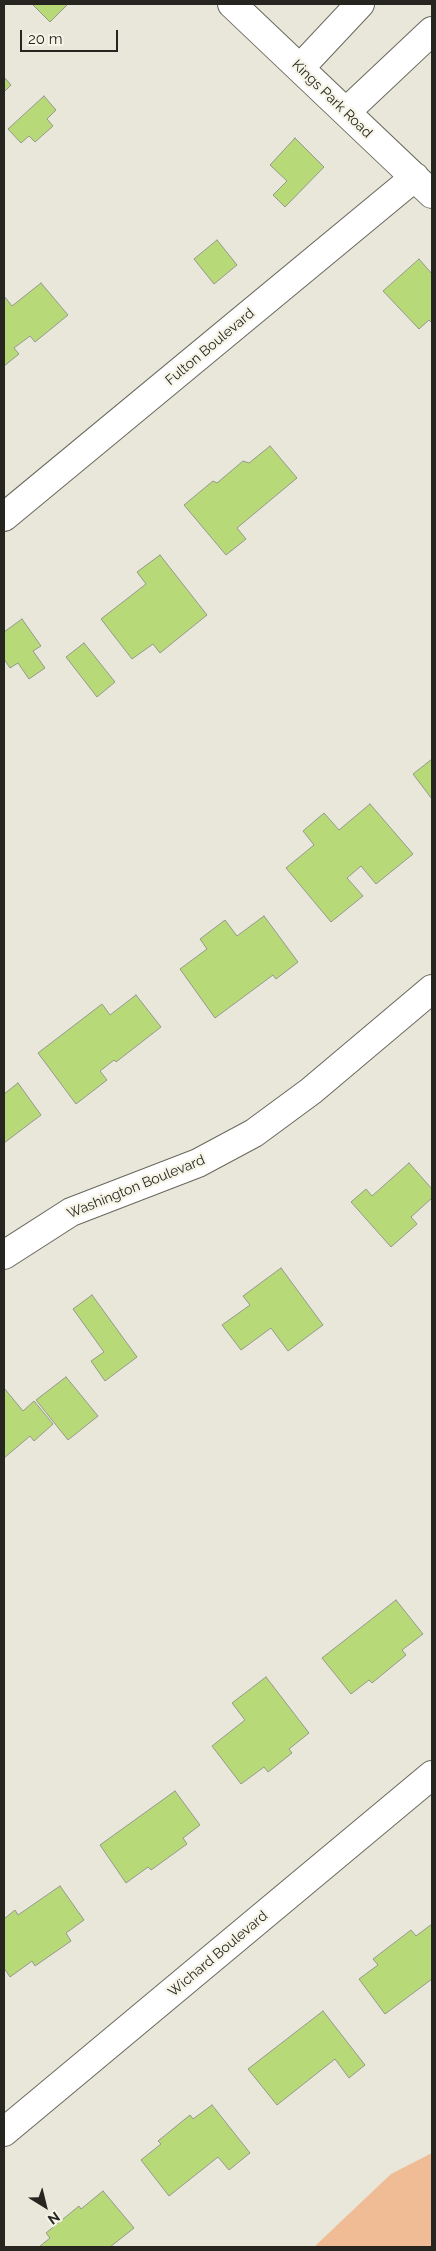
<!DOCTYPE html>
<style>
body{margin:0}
#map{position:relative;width:436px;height:2251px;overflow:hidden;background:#e8e7da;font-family:Raleway,sans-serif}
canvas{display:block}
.frame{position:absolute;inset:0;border:5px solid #262520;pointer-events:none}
.north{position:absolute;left:20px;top:2181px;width:50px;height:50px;-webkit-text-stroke:4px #f5f4e7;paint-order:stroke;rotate:144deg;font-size:14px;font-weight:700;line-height:20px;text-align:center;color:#262520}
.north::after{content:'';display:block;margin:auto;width:18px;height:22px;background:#262520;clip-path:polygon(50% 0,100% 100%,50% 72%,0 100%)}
.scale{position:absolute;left:20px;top:30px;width:98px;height:22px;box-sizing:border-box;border:2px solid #262520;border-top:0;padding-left:6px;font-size:15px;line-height:18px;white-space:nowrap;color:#262520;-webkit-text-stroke:4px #f5f4e7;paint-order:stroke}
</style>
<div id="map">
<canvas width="436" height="2251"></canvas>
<div class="frame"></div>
<div class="north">N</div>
<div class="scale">20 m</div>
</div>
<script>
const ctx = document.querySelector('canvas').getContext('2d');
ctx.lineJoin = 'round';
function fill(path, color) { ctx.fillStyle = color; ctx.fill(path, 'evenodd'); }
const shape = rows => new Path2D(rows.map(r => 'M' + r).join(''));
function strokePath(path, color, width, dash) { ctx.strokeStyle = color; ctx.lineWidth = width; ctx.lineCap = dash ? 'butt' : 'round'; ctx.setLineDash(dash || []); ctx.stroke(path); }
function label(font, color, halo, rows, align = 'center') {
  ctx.font = font + ' Raleway,sans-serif'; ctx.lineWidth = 4.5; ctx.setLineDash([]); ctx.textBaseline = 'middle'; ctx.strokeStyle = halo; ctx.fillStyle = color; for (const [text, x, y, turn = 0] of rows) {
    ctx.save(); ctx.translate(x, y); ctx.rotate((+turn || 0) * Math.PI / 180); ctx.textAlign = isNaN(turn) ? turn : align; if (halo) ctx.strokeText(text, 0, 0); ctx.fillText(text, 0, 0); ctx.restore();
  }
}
fill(shape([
 [432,2153,432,2247,314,2247,391,2174]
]), '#efbc95');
const building = shape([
 [32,4,68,4,50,22,32,4],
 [4,77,11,85,4,92,4,77],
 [44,96,56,110,47,119,53,126,35,142,29,136,21,143,8,129,44,96],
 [295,138,324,167,285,207,273,195,287,181,270,165,295,138],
 [217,240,237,265,214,284,194,259,217,240],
 [419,259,432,274,432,323,429,320,419,329,383,291,419,259],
 [41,283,68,315,35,342,30,336,14,348,19,354,4,366,4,296,12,306,41,283],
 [270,446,297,478,237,528,246,539,226,555,184,505,213,481,217,483,243,461,249,463,270,446],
 [160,555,207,615,160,653,153,644,132,659,101,619,146,584,137,572,160,555],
 [22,619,41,646,33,651,45,668,29,679,18,663,10,668,4,659,4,632,22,619],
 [84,643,115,682,97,697,66,657,84,643],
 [432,759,432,799,413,774,432,759],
 [370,804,413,854,376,884,361,866,347,878,363,896,331,922,286,868,314,845,303,831,324,813,339,830,370,804],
 [264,916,298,962,276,979,273,975,215,1018,180,969,207,949,200,939,225,920,237,936,264,916],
 [136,995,161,1027,116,1062,114,1060,100,1071,107,1080,76,1104,38,1053,102,1004,110,1015,136,995],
 [18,1083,41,1115,4,1143,4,1094,18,1083],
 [409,1163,432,1189,432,1198,411,1217,417,1224,391,1247,351,1202,366,1189,372,1196,409,1163],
 [281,1268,323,1325,288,1351,271,1328,241,1350,222,1325,250,1305,243,1296,281,1268],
 [92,1295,137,1357,105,1381,91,1361,104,1352,73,1309,92,1295],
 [66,1377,98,1416,68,1440,36,1400,66,1377],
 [4,1388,23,1411,34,1401,53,1424,34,1441,30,1436,4,1458,4,1388],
 [396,1600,423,1634,402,1650,406,1655,372,1683,369,1680,351,1694,322,1658,396,1600],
 [266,1677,309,1733,289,1749,292,1753,268,1772,264,1767,241,1784,212,1746,245,1720,232,1703,266,1677],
 [175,1791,200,1825,183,1838,187,1844,151,1870,148,1867,126,1883,100,1845,175,1791],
 [60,1886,84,1920,66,1933,71,1941,35,1966,32,1961,10,1977,4,1968,4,1919,15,1910,18,1915,60,1886],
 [432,1924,432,1979,385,2014,359,1979,378,1965,373,1959,411,1930,416,1936,432,1924],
 [323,2011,365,2065,349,2078,335,2059,277,2105,248,2069,323,2011],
 [212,2105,250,2153,229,2170,218,2157,169,2196,141,2160,161,2144,158,2141,190,2115,193,2119,212,2105],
 [103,2191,134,2228,110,2247,39,2247,50,2238,46,2233,79,2206,81,2209,103,2191]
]);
fill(building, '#b8d978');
strokePath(building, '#94988d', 1);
const minor = shape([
 [232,4,432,194],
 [300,68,360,4],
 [346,112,432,31],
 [4,517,415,177],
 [4,1255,71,1212,198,1163,254,1133,311,1091,432,989],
 [4,2132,432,1775]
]);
strokePath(minor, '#69685d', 30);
strokePath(minor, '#fff', 28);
label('14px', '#262520', '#f5f4e7', [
 ["Kings Park Road",332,99,44],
 ["Fulton Boulevard",210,347,-40],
 ["Washington Boulevard",136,1187,-22],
 ["Wichard Boulevard",218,1954,-40]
]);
</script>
